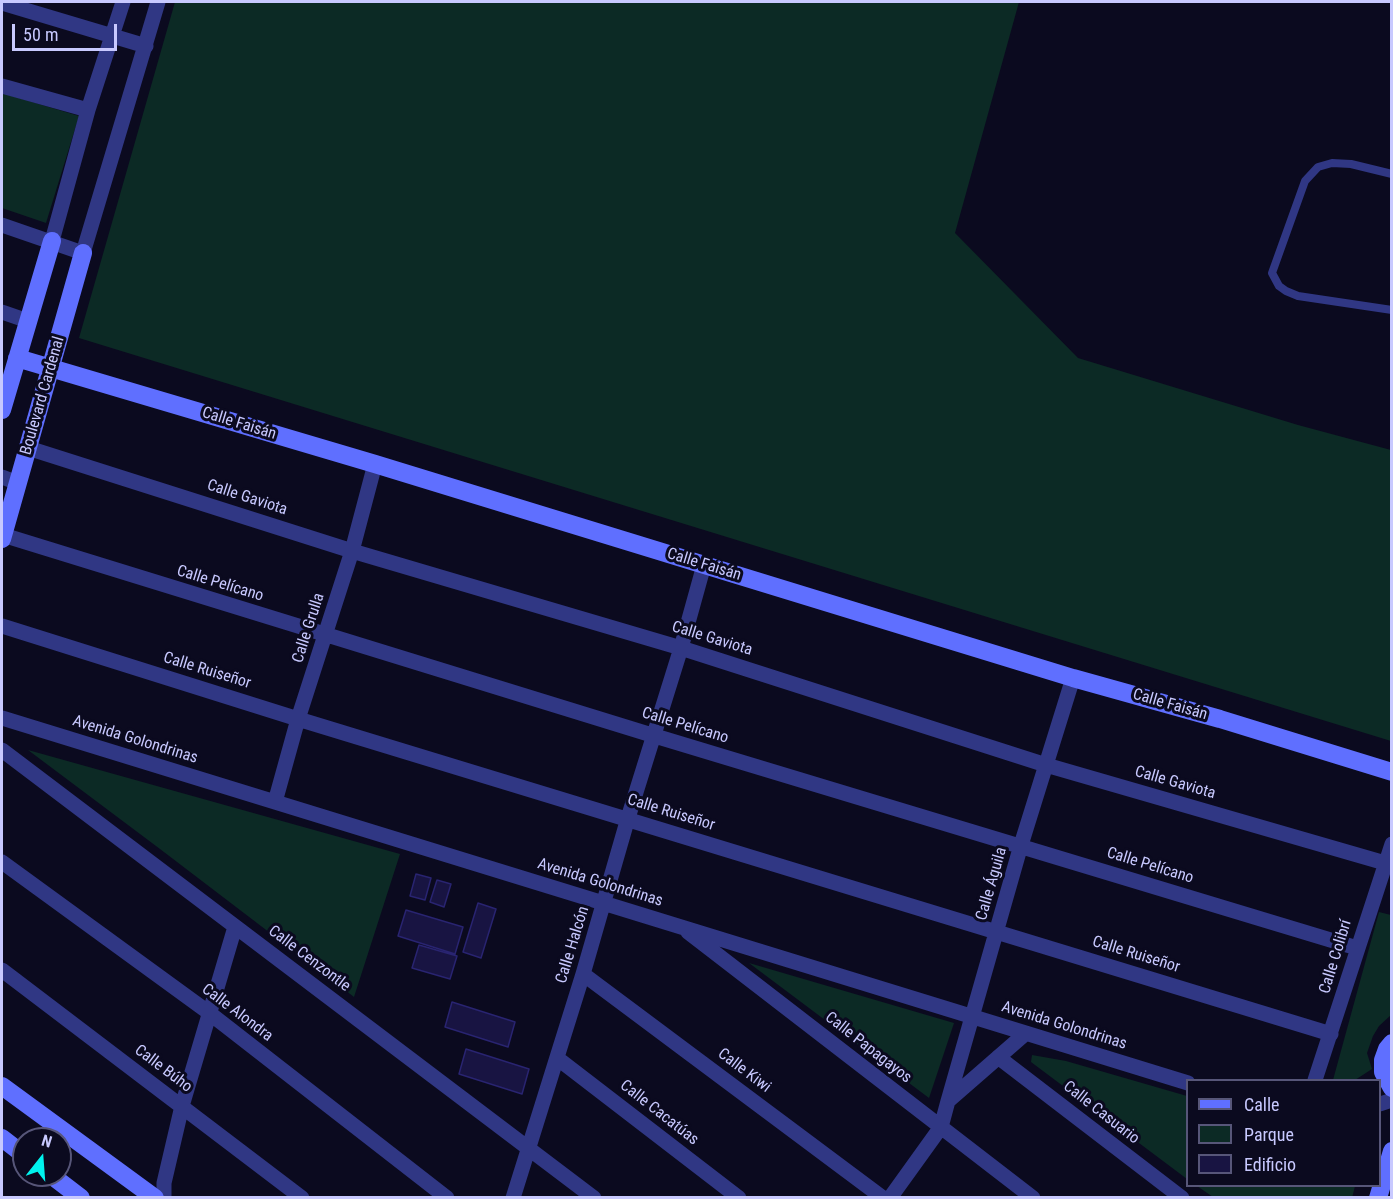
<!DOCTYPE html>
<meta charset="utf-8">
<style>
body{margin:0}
#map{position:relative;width:1393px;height:1199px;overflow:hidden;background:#0b0a1f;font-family:"Roboto Condensed",sans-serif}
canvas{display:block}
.frame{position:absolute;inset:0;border:3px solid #c8c9ff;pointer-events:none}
.legend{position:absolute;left:1186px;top:1079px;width:195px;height:108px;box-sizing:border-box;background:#0b0a1f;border:2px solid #575679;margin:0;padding:8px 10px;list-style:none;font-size:18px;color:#c8c9ff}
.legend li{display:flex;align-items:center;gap:12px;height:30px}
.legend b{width:30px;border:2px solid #575679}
.north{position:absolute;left:12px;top:1127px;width:60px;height:60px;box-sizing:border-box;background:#0b0a1f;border:2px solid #575679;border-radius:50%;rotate:17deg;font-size:16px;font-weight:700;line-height:24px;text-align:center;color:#c8c9ff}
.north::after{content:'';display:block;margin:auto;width:21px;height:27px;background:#00f3ee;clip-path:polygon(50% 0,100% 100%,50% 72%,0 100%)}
.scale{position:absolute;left:12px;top:24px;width:105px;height:27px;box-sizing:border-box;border:3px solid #c8c9ff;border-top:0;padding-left:8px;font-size:18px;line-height:21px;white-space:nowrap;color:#c8c9ff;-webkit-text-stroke:4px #0b0a1f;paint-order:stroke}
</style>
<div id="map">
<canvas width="1393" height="1199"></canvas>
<div class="frame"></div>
<ul class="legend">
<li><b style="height:8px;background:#5f6fff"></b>Calle</li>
<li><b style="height:16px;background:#0c2a25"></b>Parque</li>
<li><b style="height:16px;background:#181442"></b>Edificio</li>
</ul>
<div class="north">N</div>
<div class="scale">50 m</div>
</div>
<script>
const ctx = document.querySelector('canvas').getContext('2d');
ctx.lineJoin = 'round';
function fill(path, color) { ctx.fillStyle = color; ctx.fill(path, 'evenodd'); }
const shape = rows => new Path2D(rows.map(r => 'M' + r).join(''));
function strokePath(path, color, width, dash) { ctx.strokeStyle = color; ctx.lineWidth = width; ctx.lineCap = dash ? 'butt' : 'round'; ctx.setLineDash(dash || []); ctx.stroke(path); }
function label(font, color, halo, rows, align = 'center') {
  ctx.font = font + ' "Roboto Condensed",sans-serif'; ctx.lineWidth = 6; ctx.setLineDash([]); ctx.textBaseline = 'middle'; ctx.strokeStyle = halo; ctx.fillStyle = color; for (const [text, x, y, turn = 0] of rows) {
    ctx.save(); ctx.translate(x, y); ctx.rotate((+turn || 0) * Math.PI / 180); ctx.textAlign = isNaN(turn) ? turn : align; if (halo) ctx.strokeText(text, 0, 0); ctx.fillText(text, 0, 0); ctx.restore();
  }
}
fill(shape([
 [175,2,1019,2,955,233,1078,358,1298,425,1391,450,1391,741,79,338],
 [2,93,79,116,46,223,2,208],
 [28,750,400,854,354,997,160,849],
 [1379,912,1391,915,1391,1015,1379,1026,1373,1036,1367,1053,1372,1069,1355,1080,1333,1080],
 [749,963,954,1023,929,1098],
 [1032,1055,1066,1061,1187,1096,1187,1179,1031,1062],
 [1197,1186,1355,1186,1352,1198,1213,1197]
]), '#0c2a25');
const building = shape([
 [416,874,431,878,425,900,410,896,416,874],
 [437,880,451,884,444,907,430,902,437,880],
 [478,903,496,909,481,958,463,952,478,903],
 [406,910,463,927,455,954,398,936,406,910],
 [419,945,457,956,450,979,412,968,419,945],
 [452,1002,515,1022,508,1047,445,1027,452,1002],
 [466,1049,529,1069,522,1094,459,1074,466,1049]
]);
fill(building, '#181442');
strokePath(building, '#292471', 1.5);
strokePath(shape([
 [1392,174,1351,164,1332,163,1318,167,1305,181,1272,273,1279,286,1286,291,1298,296,1392,310]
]), '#303784', 8);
strokePath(shape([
 [2,3,146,46],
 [2,86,88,110],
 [2,225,83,253,158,2],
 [52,241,88,110,123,2],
 [2,312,28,321],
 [28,448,352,551,681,648,1046,765,1385,863],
 [2,477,18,483],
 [3,535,655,736,1357,948],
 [2,626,298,719,1331,1034],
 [2,718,1188,1083],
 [2,750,594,1198],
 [275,802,298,719,352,551,375,464],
 [2,862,208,1012,447,1198],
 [688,932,1033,1198],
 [2,970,302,1198],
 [583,974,883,1198],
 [998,1057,1182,1198],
 [557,1058,739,1198],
 [1315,1080,1392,844],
 [948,1101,1021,845,1073,678],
 [1380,1104,1392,1100],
 [164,1198,164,1183,182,1106,235,927],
 [513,1198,583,974,628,818,681,648,704,565],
 [890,1198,941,1127,948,1101,1026,1033]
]), '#303784', 15);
strokePath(shape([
 [17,358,375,464,1073,678,1220,719,1392,772],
 [2,410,52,241],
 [2,539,83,253],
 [1392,1043,1387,1049,1383,1060,1383,1072,1392,1088],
 [2,1086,155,1198],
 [2,1138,24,1155],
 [51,1175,81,1198],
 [1378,1198,1392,1151]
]), '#5f6fff', 18);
label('16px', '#c8c9ff', '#0b0a1f', [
 ["Boulevard Cardenal",43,396,-74],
 ["Calle Faisán",239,424,17],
 ["Calle Gaviota",247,498,18],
 ["Calle Faisán",704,565,17],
 ["Calle Pelícano",220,584,17],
 ["Calle Grulla",309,628,-72],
 ["Calle Gaviota",712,639,17],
 ["Calle Ruiseñor",207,671,17],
 ["Calle Faisán",1170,705,16],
 ["Calle Pelícano",685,726,17],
 ["Avenida Golondrinas",135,740,17],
 ["Calle Gaviota",1175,783,16],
 ["Calle Ruiseñor",671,813,17],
 ["Calle Pelícano",1150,866,17],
 ["Avenida Golondrinas",600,883,17],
 ["Calle Águila",992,884,-74],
 ["Calle Halcón",573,945,-73],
 ["Calle Ruiseñor",1136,955,17],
 ["Calle Colibrí",1336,957,-73],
 ["Calle Cenzontle",309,959,37],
 ["Calle Alondra",237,1013,37],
 ["Avenida Golondrinas",1064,1026,17],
 ["Calle Papagayos",868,1048,38],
 ["Calle Búho",163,1069,37],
 ["Calle Kiwi",744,1071,37],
 ["Calle Cacatúas",659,1113,38],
 ["Calle Casuario",1101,1113,38]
]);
</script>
